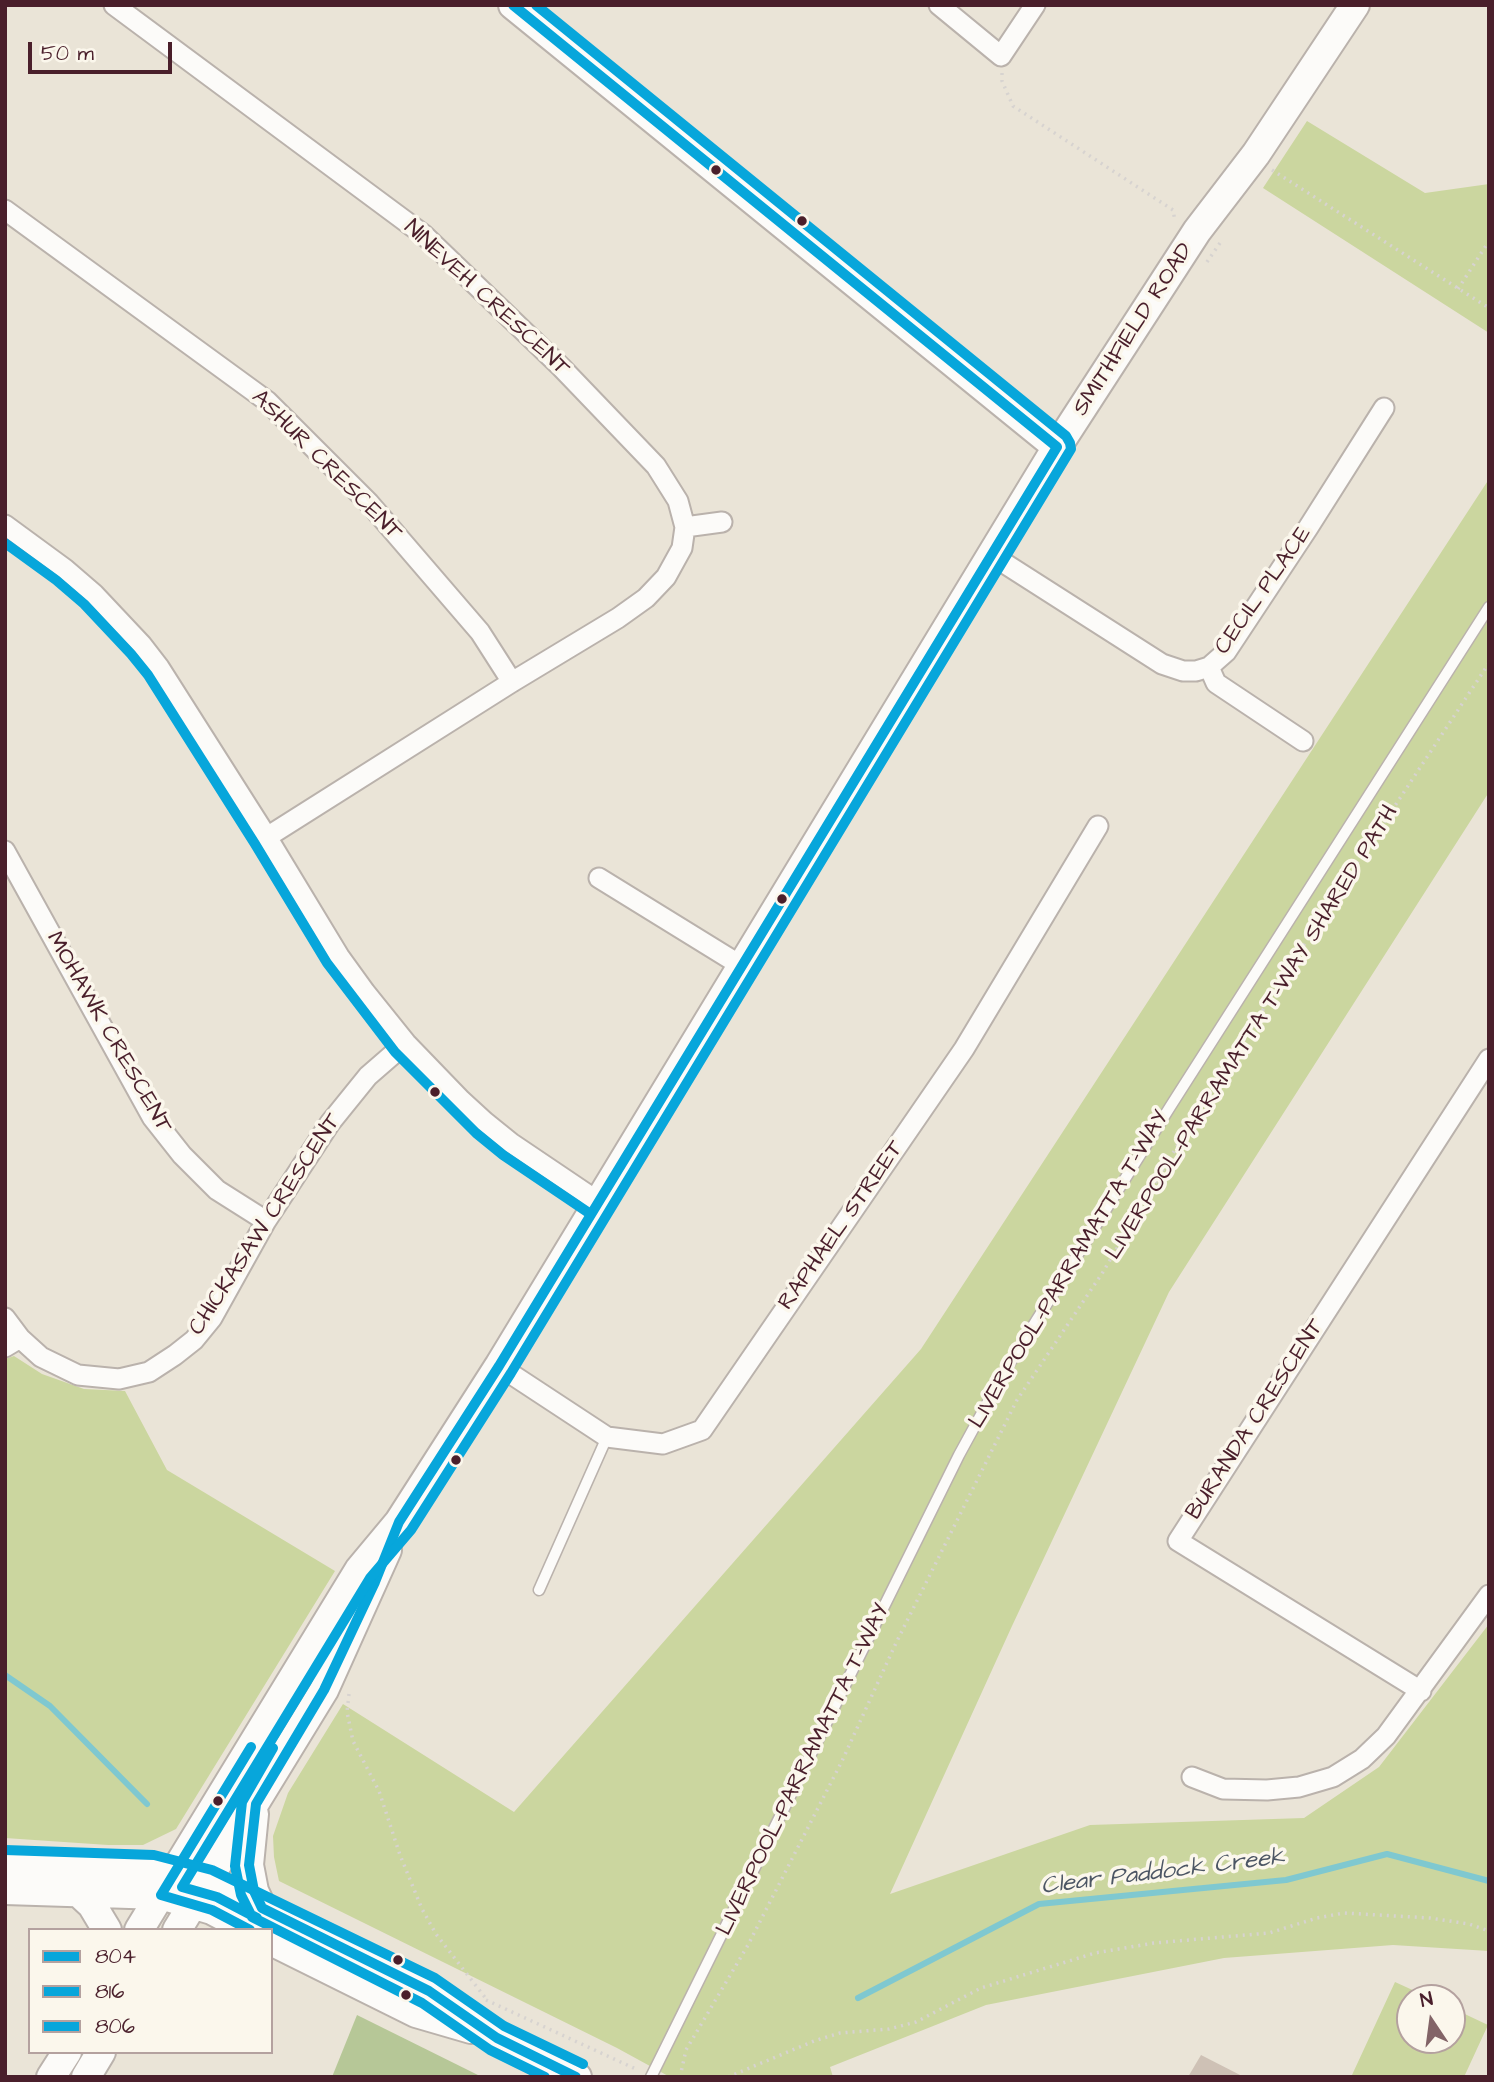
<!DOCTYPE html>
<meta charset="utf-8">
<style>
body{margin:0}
#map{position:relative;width:1494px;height:2082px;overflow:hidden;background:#eae4d7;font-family:"Architects Daughter",sans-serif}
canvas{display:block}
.frame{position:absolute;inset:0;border:7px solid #4a1f2b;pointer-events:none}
.legend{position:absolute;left:28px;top:1928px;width:245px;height:126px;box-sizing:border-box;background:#fbf7ec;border:2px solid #b4a19f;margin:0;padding:9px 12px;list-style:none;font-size:21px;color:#4a1f2b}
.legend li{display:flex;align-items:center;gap:14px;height:35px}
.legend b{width:35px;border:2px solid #b4a19f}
.north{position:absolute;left:1396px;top:1984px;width:70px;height:70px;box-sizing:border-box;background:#fbf7ec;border:2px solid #b4a19f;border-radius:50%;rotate:347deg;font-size:19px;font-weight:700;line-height:28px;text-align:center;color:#4a1f2b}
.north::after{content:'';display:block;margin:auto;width:24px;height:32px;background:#826467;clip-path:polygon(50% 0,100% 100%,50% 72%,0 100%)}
.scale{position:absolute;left:28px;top:42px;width:144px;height:32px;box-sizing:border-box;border:4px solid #4a1f2b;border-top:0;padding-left:9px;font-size:21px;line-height:24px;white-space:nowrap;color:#4a1f2b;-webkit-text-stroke:5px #fbf7ec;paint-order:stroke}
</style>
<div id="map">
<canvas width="1494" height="2082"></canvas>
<div class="frame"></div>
<ul class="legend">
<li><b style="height:9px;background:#07a6db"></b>804</li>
<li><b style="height:9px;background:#07a6db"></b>816</li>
<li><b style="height:9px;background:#07a6db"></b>806</li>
</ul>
<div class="north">N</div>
<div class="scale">50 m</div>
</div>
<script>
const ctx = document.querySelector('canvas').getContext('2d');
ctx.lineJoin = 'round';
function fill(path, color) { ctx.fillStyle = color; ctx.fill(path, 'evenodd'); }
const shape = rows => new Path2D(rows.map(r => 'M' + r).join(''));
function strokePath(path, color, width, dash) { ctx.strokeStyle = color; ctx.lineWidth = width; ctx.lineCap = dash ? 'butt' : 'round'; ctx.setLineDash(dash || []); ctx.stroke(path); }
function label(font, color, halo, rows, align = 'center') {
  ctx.font = font + ' "Architects Daughter",sans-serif'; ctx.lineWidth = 7; ctx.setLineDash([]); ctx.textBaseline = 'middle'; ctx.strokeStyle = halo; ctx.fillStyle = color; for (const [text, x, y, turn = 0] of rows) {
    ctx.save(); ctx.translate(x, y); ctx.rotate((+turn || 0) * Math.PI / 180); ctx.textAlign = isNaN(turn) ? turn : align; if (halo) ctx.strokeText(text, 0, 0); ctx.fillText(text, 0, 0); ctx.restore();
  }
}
fill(shape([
 [1307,121,1425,193,1489,184,1489,333,1263,188],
 [1489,479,1489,792,1169,1292,1012,1626,890,1894,1090,1825,1304,1818,1379,1767,1489,1624,1489,1951,1393,1945,1224,1958,986,2005,830,2067,833,2077,670,2077,617,2048,279,1881,274,1857,273,1836,288,1793,343,1704,514,1812,921,1349],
 [14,1356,42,1374,84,1389,125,1391,167,1470,335,1571,176,1829,143,1845,108,1845,5,1838,5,1359],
 [1395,1982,1430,1998,1410,1998,1410,2040,1452,2040,1452,2008,1488,2025,1464,2077,1356,2077,1352,2075]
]), '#cbd69f');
fill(shape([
 [357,2015,482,2077,332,2077]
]), '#b6c797');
strokePath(shape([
 [5,1675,50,1706,147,1804],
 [858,1998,1039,1904,1286,1880,1387,1854,1489,1881]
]), '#7fc8d0', 6);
fill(shape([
 [1201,2055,1244,2077,1188,2077]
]), '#cec1b5');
const lane = shape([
 [539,1590,607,1437],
 [651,2077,959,1455,1006,1369,1170,1107,1489,607]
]);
const street = shape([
 [114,5,424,235,561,367,656,466,678,501,685,527,682,548,666,577,646,598,618,618,512,682,267,837],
 [939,5,1001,56,1035,5],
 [5,210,267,401,369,503,480,632,512,682],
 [5,525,65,569,94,594,142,645,159,667,267,837,339,956,365,992,406,1043,461,1100,485,1122,511,1143,597,1201],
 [685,527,722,522],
 [993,556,1162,664,1183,671,1196,671,1209,667,1226,652,1308,528,1384,408],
 [1209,667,1216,683,1303,741],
 [5,851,152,1117,182,1155,217,1190,266,1221],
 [599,878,740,965],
 [5,1318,20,1338,41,1357,78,1375,119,1379,149,1372,175,1355,194,1340,212,1318,266,1221,330,1123,368,1076,406,1043],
 [5,1347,20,1338],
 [499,1366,607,1437,663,1444,702,1430,964,1049,1098,826],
 [1421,1691,1178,1541,1489,1059],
 [1192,1777,1223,1789,1267,1790,1299,1787,1333,1777,1362,1759,1386,1736,1489,1595]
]);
const secondary = shape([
 [513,5,1057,447],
 [254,1814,249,1865,254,1891,262,1908],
 [5,1864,152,1869,207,1883,429,1991,497,2038,577,2077],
 [5,1890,161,1895,212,1910,250,1930],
 [79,1893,92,1905,107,1930],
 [139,1930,359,1570,399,1522,499,1366,1057,447,1197,231,1256,154,1355,5],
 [177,1930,324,1690,387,1550],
 [271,1941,416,2013,471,2029],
 [51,2077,67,2052],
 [86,2077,101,2052]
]);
strokePath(lane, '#bab2ac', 13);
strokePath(street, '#bab2ac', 23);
strokePath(secondary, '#bab2ac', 32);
strokePath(shape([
 [1002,73,1002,81,1013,106,1173,210,1175,221],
 [1272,170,1489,308],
 [1207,262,1222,240],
 [1458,289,1489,241],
 [349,1694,347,1712,353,1741,379,1791,400,1855,422,1909,436,1934,487,2000],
 [486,2000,638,2070],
 [680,2077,686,2050,748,1945,842,1761,896,1643,1017,1400,1103,1272,1183,1136,1321,918,1489,663],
 [728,2077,814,2041,840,2033,889,2029,916,2022,981,1988,1095,1953,1154,1943,1269,1933,1317,1918,1344,1913,1430,1918,1469,1924,1489,1931]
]), '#d7d3d0', 3.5, [2, 5]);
strokePath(lane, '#fcfbf9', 10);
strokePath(street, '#fcfbf9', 19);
strokePath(secondary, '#fcfbf9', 28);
strokePath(shape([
 [513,5,1057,447],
 [250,1930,212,1910,161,1895,251,1747],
 [576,2077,497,2038,429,1991,262,1908,254,1891,249,1865,256,1804,324,1690,375,1582,399,1522,499,1366,1057,447]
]), '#07a6db', 10);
strokePath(shape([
 [5,543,56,580,84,604,131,654,148,675,255,844,327,963,395,1052,476,1133,503,1155,589,1213],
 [273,1748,242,1802,235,1866,241,1895,252,1917,422,2003,490,2050,545,2077],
 [257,1918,217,1897,182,1887,370,1578,411,1530,511,1373,1071,449,1070,443,1066,436,536,5]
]), '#07a6db', 10);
strokePath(shape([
 [5,1850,154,1855,212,1870,435,1978,504,2026,583,2064]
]), '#07a6db', 10);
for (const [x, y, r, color] of [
 [716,170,6,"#4a1f2b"],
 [802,221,6,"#4a1f2b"],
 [782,899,6,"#4a1f2b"],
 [435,1092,6,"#4a1f2b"],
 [456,1460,6,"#4a1f2b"],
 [218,1801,6,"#4a1f2b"],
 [398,1960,6,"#4a1f2b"],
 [406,1995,6,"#4a1f2b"]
]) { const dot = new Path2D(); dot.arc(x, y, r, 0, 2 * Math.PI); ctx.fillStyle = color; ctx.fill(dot); strokePath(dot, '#fbf7ec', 2.5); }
label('23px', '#4a1f2b', '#fbf7ec', [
 ["NINEVEH CRESCENT",486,299,43],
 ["SMITHFIELD ROAD",1134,330,-57],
 ["ASHUR CRESCENT",326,466,45],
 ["CECIL PLACE",1264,591,-55],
 ["MOHAWK CRESCENT",108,1033,60],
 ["LIVERPOOL-PARRAMATTA T-WAY SHARED PATH",1253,1033,-58],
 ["CHICKASAW CRESCENT",266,1225,-57],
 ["RAPHAEL STREET",842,1226,-55],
 ["LIVERPOOL–PARRAMATTA T-WAY",1070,1270,-59],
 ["BURANDA CRESCENT",1256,1420,-57],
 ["LIVERPOOL–PARRAMATTA T-WAY",804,1770,-64]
]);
label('italic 24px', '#4c5664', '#fbf7ec', [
 ["Clear Paddock Creek",1163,1873,-7]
]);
</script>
